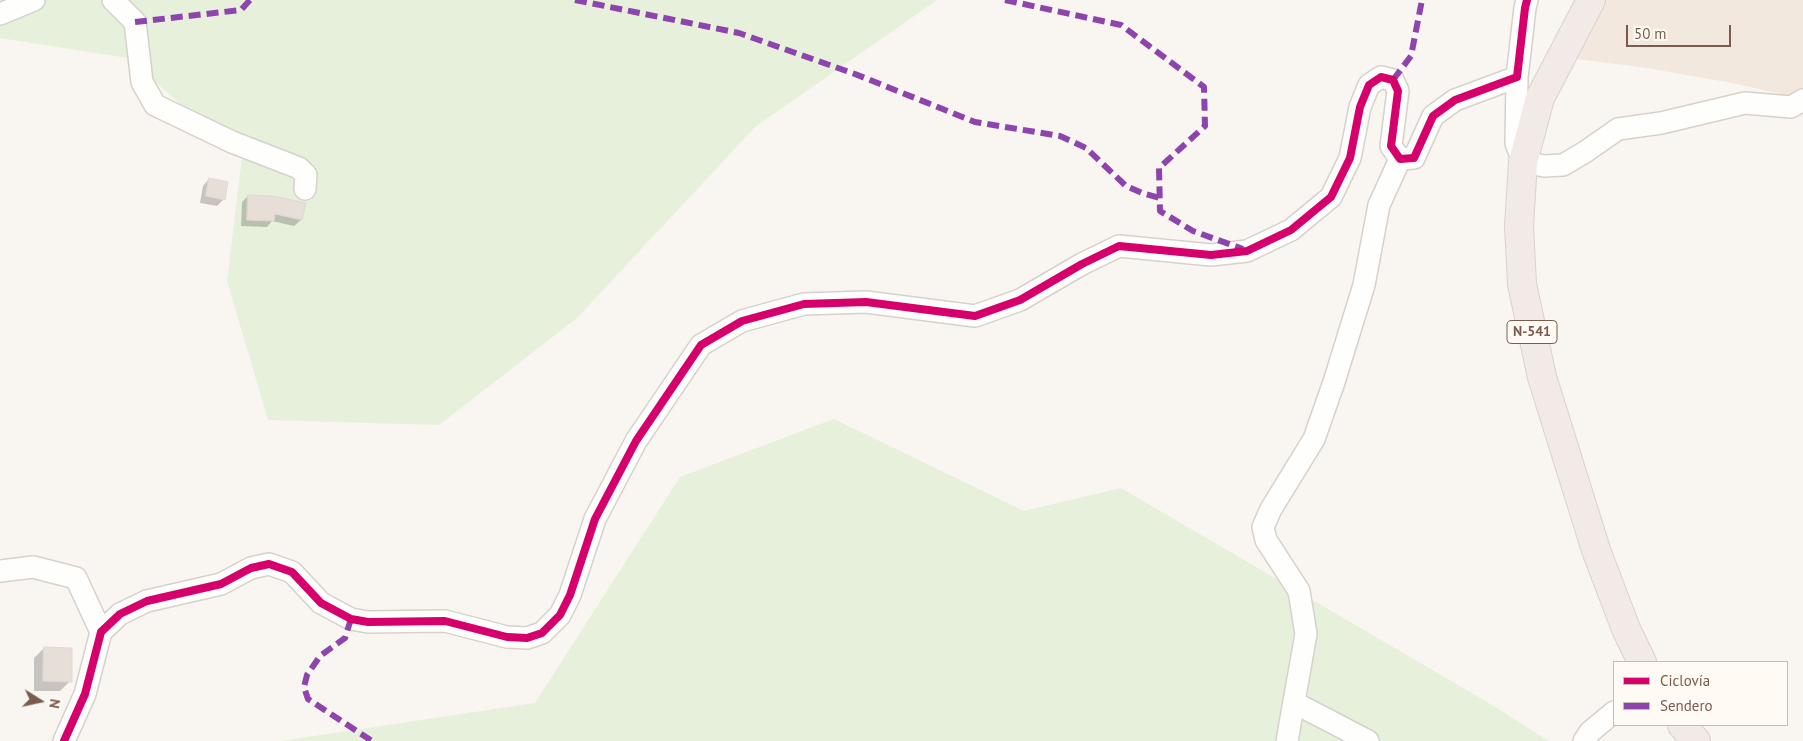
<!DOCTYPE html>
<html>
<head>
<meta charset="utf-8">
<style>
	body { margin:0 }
	#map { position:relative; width:1803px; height:741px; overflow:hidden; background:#f9f5f0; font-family:"PT Sans",sans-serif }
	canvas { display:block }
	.legend { position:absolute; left:1613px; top:661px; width:175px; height:65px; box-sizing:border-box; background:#fffaf3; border:1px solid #cabbb1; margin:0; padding:6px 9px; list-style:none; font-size:15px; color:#7a5c4d }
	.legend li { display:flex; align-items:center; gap:10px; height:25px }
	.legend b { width:25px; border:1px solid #cabbb1 }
	.north { position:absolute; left:15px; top:676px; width:50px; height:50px; -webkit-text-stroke:4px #fffaf3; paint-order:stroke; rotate:100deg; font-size:14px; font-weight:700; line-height:20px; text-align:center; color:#7a5c4d }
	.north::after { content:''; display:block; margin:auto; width:18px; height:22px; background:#7a5c4d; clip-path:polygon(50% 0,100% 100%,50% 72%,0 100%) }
	.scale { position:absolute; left:1626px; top:25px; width:105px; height:22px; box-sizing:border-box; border:2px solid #7a5c4d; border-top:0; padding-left:6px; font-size:15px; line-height:18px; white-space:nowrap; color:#7a5c4d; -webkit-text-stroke:4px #fffaf3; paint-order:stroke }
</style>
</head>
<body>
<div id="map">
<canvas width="1803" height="741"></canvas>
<ul class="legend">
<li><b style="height:6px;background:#d6006c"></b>Ciclovía</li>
<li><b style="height:6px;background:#8e44ad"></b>Sendero</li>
</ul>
<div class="north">N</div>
<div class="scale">50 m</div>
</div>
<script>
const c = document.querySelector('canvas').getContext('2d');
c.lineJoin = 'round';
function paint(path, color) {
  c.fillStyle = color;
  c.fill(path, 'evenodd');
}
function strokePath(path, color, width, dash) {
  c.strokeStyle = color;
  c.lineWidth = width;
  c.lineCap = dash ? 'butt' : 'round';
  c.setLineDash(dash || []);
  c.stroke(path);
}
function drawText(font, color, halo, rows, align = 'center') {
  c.font = font + ' "PT Sans",sans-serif';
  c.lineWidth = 5;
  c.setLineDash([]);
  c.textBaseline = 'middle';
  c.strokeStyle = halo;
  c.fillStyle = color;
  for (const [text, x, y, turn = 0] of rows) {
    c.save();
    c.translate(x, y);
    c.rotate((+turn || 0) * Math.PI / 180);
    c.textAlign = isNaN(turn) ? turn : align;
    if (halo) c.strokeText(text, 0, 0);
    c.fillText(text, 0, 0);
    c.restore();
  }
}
const residential = new Path2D(`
	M1598 0H1803V94L1797 98 1738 84 1647 68 1561 57Z`);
const green = new Path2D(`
	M0 0H937L755 127 577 318 439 425 268 420 227 281 242 158 128 58 0 38Z
	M834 419 1024 511 1121 488 1487 702 1549 741H281L535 703 680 477Z`);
const shadow = new Path2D(`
	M209 179 224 199 217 206 200 203 203 186Z
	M248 196 301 220 294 226 272 221 267 227 241 226 242 202Z
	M44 648 70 681 60 691H34V658Z`);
const building = new Path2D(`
	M209 178 228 182 225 200 206 196Z
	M248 195 273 196 306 203 302 220 275 214 274 221 247 220Z
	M44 647 72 648V682L43 681Z`);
const minor = new Path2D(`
	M113 0 135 22 142 82 155 105 232 142 299 168 306 175 305 189
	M0 14 34 0
	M1517 77 1516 143 1523 162 1544 166 1563 165 1585 152 1618 129 1661 123 1745 103 1791 107 1803 100
	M0 571 33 567 76 578 101 632
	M1295 703 1368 741
	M64 741 85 694 101 632 120 614 147 601 221 584 251 568 269 564 292 572 321 603 351 619 368 622 445 621 507 637 527 638 542 633 560 615 570 595 595 519 636 441 701 345 742 321 804 304 866 302 975 316 1020 300 1082 264 1119 246 1211 255 1247 251 1291 230 1331 197 1350 158 1360 107 1369 85 1381 77 1393 80 1398 91 1391 146 1400 159 1414 158 1433 116 1455 100 1517 77 1525 8 1527 0
	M1287 741 1306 634 1299 591 1266 540 1263 527 1271 509 1314 439 1334 382 1364 285 1379 205 1400 159
	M1584 741 1590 732 1614 712`);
const highway = new Path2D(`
	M1591 0 1540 98 1523 162 1519 226 1522 284 1542 377 1596 550 1626 629 1642 662
	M1682 725 1696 741`);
const quiet = new Path2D(`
	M575 0 739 33 855 74 975 122 1060 136 1086 148 1126 186 1142 193 1160 198
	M1005 0 1121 25 1204 87 1205 126 1159 168 1160 211 1193 231 1243 249
	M135 22 241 10 250 0
	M1393 80 1411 56 1422 0
	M351 619 345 638 320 656 307 675 304 687 308 699 372 741`);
const cycleway = new Path2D(`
	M64 741 85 694 101 632 120 614 147 601 221 584 251 568 269 564 292 572 321 603 351 619 368 622 445 621 507 637 527 638 542 633 560 615 570 595 595 519 636 441 701 345 742 321 804 304 866 302 975 316 1020 300 1082 264 1119 246 1211 255 1247 251 1291 230 1331 197 1350 158 1360 107 1369 85 1381 77 1393 80 1398 91 1391 146 1400 159 1414 158 1433 116 1455 100 1517 77 1525 8 1527 0`);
const shields = [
	[1532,332,50]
];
const shieldNames = [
	["N-541",1532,332]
];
paint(residential, '#f2e8de');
paint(green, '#e7f0db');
paint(shadow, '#0003');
paint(building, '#e6ded7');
strokePath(building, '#e2d8d2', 1);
strokePath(minor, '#d7d1cb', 24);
strokePath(highway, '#dad1cc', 30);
strokePath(minor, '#fefefd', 21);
strokePath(highway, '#f2eae7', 28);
strokePath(quiet, '#8e44ad', 6, [12, 6]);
strokePath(cycleway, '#d6006c', 8);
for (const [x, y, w] of shields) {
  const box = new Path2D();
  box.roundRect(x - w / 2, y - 11.5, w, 23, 4);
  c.fillStyle = '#fffaf3';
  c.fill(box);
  strokePath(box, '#7a5c4d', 1);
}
drawText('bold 14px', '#7a5c4d', null, shieldNames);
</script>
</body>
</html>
